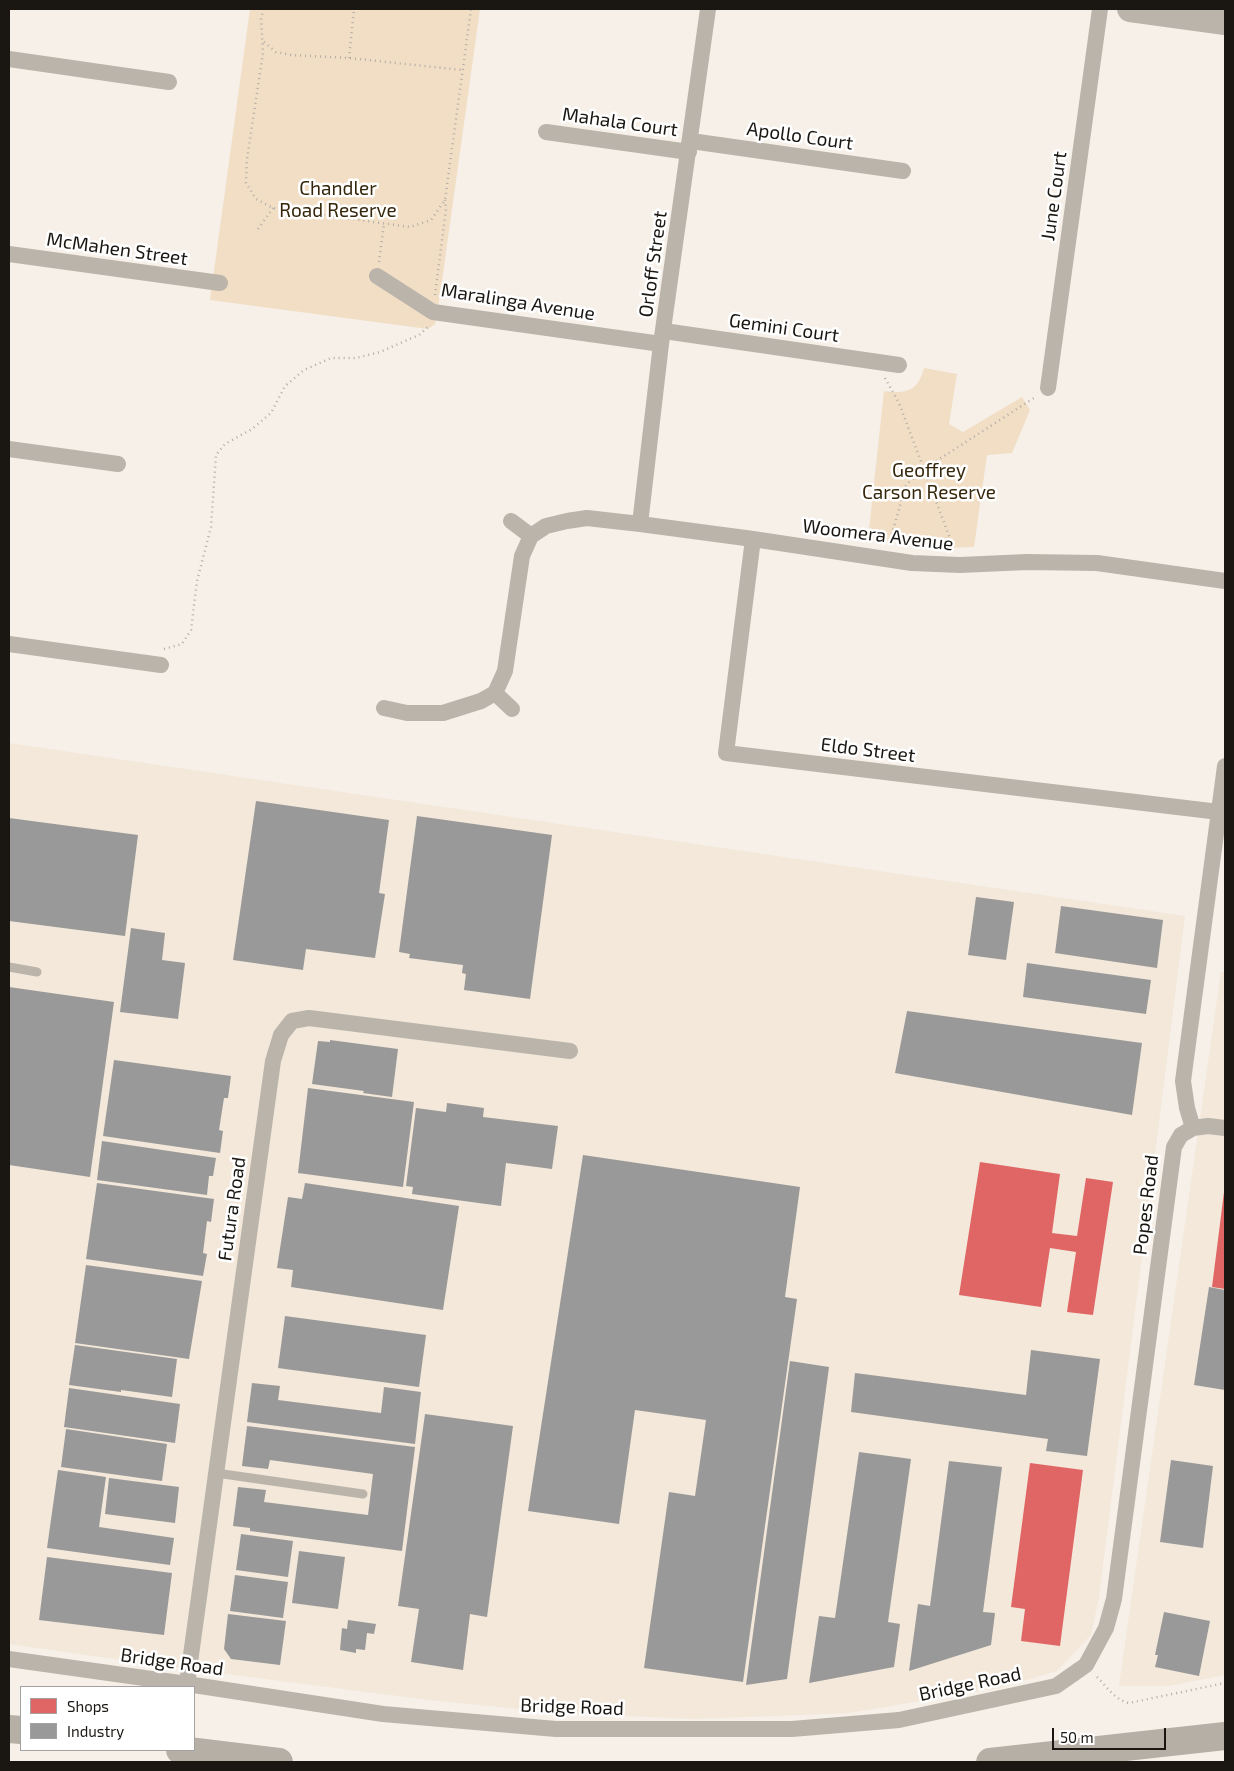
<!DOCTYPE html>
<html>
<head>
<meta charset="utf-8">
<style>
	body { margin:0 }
	#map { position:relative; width:1234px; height:1771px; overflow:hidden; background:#f6f0e9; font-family:"Exo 2",sans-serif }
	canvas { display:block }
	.frame { position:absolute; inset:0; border:10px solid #1a1611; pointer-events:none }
	.legend { position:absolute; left:20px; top:1686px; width:175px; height:65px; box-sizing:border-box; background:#fff; border:1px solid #a3a2a0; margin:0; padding:6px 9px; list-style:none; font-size:15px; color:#1a1611 }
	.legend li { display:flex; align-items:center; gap:10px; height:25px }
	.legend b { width:25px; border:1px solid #a3a2a0 }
	.scale { position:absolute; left:1052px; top:1728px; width:114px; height:22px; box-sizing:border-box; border:2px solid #1a1611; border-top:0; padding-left:6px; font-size:15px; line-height:18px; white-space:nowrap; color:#1a1611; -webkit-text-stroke:4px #fff; paint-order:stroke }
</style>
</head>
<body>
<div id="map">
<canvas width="1234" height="1771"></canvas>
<div class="frame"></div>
<ul class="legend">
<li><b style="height:14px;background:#e06666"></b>Shops</li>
<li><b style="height:14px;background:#999"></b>Industry</li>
</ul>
<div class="scale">50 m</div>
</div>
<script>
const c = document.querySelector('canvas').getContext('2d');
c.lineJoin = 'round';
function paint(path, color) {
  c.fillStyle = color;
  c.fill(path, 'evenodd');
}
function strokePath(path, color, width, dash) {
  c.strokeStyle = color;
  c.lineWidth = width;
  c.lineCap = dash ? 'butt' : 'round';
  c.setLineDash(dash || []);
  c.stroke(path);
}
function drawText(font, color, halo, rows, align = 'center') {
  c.font = font + ' "Exo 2",sans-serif';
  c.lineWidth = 5;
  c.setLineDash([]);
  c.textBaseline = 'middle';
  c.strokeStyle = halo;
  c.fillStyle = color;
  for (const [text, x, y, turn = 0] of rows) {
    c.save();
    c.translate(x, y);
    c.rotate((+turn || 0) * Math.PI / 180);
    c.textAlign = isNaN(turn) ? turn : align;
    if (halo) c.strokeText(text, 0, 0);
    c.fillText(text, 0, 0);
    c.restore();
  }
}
const built = new Path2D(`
	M9 743 1185 916 1099 1597 1091 1635 1057 1671 998 1688 849 1713 694 1719 561 1713 429 1700 164 1666 9 1644Z
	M1221 972H1225V1675L1168 1686H1119Z`);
const green = new Path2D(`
	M250 9H480L440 295 435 324 428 329 210 300Z
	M924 368 957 374 949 424 963 432 1022 397 1030 410 1012 453 987 455 974 547 939 548 868 539 884 391C907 394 918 391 924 368Z`);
const shops = new Path2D(`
	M980 1162 1060 1174 1052 1233 1077 1236 1086 1178 1113 1182 1093 1315 1067 1312 1076 1252 1050 1248 1041 1307 959 1295Z
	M1224 1192 1225 1193V1289L1212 1287Z
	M1030 1463 1083 1470 1060 1646 1021 1641 1025 1609 1011 1607Z`);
const industry = new Path2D(`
	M256 801 389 820 379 893 385 894 375 958 306 949 303 970 233 960Z
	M417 816 552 835 530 999 464 990 466 974 462 973 463 965 409 958 410 954 399 952Z
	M9 818 138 835 125 936 9 921Z
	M976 897 1014 902 1006 960 968 955Z
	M1061 906 1163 920 1157 968 1055 953Z
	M131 928 165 933 162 960 185 963 178 1019 120 1012Z
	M1027 963 1151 980 1146 1014 1023 997Z
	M9 987 114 1002 90 1177 9 1165Z
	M907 1011 1142 1043 1132 1115 895 1073Z
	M330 1040 398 1049 392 1097 363 1093 364 1091 312 1084 318 1041 330 1042Z
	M114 1060 231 1076 228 1098H224L219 1130 223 1131 220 1153 103 1136Z
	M308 1088 414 1102 403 1187 298 1173Z
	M447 1103 484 1108 483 1117 558 1126 552 1169 506 1163 501 1206 412 1194 413 1187 406 1186 416 1108 446 1112Z
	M102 1141 216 1158 213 1176H209L207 1195 97 1180Z
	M583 1155 800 1187 785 1297 797 1299 743 1682 644 1668 669 1492 695 1496 706 1420 635 1410 619 1524 528 1511Z
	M97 1183 214 1199 211 1222 207 1221 203 1253 207 1254 203 1276 86 1259Z
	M305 1183 459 1206 443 1310 291 1287 293 1270 277 1268 288 1197 302 1199Z
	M86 1265 202 1281 189 1359 75 1343Z
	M1209 1287 1225 1290V1390L1194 1385Z
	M285 1316 426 1335 419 1387 278 1368Z
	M75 1345 177 1359 172 1397 121 1390V1392L69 1385Z
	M1031 1350 1100 1359 1087 1456 1046 1451 1048 1439 851 1412 855 1373 1026 1395Z
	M790 1361 829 1367 787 1679 746 1685Z
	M252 1383 280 1386 278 1400 381 1413 384 1387 421 1392 415 1444 247 1422Z
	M69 1388 180 1404 175 1443 64 1427Z
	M425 1414 513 1426 487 1617 470 1614 463 1670 411 1662 419 1609 398 1606Z
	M247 1426 415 1447 402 1551 250 1531V1528L233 1526 238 1487 266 1490 264 1502 368 1515 373 1474 270 1460 268 1469 242 1466Z
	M66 1429 167 1444 162 1481 61 1467Z
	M859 1452 911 1459 888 1622 900 1624 894 1667 809 1683 819 1616 835 1618Z
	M1171 1460 1213 1466 1203 1548 1160 1542Z
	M949 1461 1002 1467 983 1612 995 1613 991 1645 909 1671 918 1604 930 1606Z
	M58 1470 106 1477 99 1527 174 1538 170 1565 47 1548Z
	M109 1478 179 1487 175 1523 105 1514Z
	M241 1534 293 1541 288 1577 236 1570Z
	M299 1551 345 1557 338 1609 292 1603Z
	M47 1557 172 1573 164 1635 39 1620Z
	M235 1575 288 1582 283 1618 230 1611Z
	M1164 1612 1210 1621 1199 1676 1155 1667 1158 1655H1155Z
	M228 1614 286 1621 280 1665 231 1659 224 1649Z
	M348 1620 376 1624 374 1634 367 1633 365 1650 356 1649V1653L340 1650 342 1628 347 1629Z`);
const path = new Path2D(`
	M264 9 261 18 263 53 247 159 246 183 256 199 273 208 410 227 431 220 445 200 471 9
	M264 42 276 52 291 55 349 58 462 70
	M349 58 354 9
	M258 229 273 208
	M379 262 384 224
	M435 295 446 209 445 200
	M885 378 899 403 954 549
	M889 544 906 485 924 469 1037 396
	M164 649 182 644 191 630 197 581 211 527 216 455 225 444 252 429 271 413 285 386 304 370 331 358H356L380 352 419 335 428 327
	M1097 1677C1107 1687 1115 1700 1129 1703L1225 1683`);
const lane = new Path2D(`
	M9 967 37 972
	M216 1473 363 1494`);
const street = new Path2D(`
	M9 59 169 82
	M546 132 689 152
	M691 141 903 171
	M9 254 220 283
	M377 276 433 312 661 344
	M664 331 899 365
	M1048 388 1100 9
	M9 449 118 464
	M511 521 531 536
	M640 524 661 344 708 9
	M753 539 726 753 1219 812
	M9 644 161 665
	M495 693 512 709
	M384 708 407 713H443L481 701 495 693 505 671 522 556 531 536 546 526 567 521 587 518 640 524 753 539 912 563 960 565 1027 562 1097 563 1225 581
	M1193 1128 1208 1126 1225 1128
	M9 1659 187 1684 383 1714 556 1729H792L899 1720 1056 1686 1086 1665 1106 1628 1114 1599 1174 1147 1181 1135 1193 1128 1187 1108 1183 1081 1225 766
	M187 1684 273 1061 281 1035 292 1021 309 1018 570 1051`);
const primary = new Path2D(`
	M1130 9 1225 22`);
const highway = new Path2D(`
	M9 1729 21 1730
	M180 1750 279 1762
	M990 1762 1225 1736`);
const streetNames = [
	["Mahala Court",620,122,8],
	["Apollo Court",800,136,8],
	["June Court",1054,196,-82],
	["McMahen Street",117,249,8],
	["Orloff Street",653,264,-82],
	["Maralinga Avenue",518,302,9],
	["Gemini Court",784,328,8],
	["Woomera Avenue",878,535,7],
	["Eldo Street",868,750,7],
	["Popes Road",1146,1205,-83],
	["Futura Road",232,1209,-82],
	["Bridge Road",172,1662,8],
	["Bridge Road",970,1684,-12],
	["Bridge Road",572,1707,2]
];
const parkNames = [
	["Chandler",338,189],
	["Road Reserve",338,211],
	["Geoffrey",929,471],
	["Carson Reserve",929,493]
];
paint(built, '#f3e8d9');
paint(green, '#f1dec5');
paint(shops, '#e06666');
paint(industry, '#999');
strokePath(path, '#b2ada7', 2.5, [1, 4]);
strokePath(lane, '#bab4ab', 9);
strokePath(street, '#bab4ab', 16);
strokePath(primary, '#bbb4ab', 26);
strokePath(highway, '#b6afa6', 28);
drawText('19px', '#1a1611', '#fff', streetNames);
drawText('19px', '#36260b', '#fff', parkNames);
</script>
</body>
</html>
